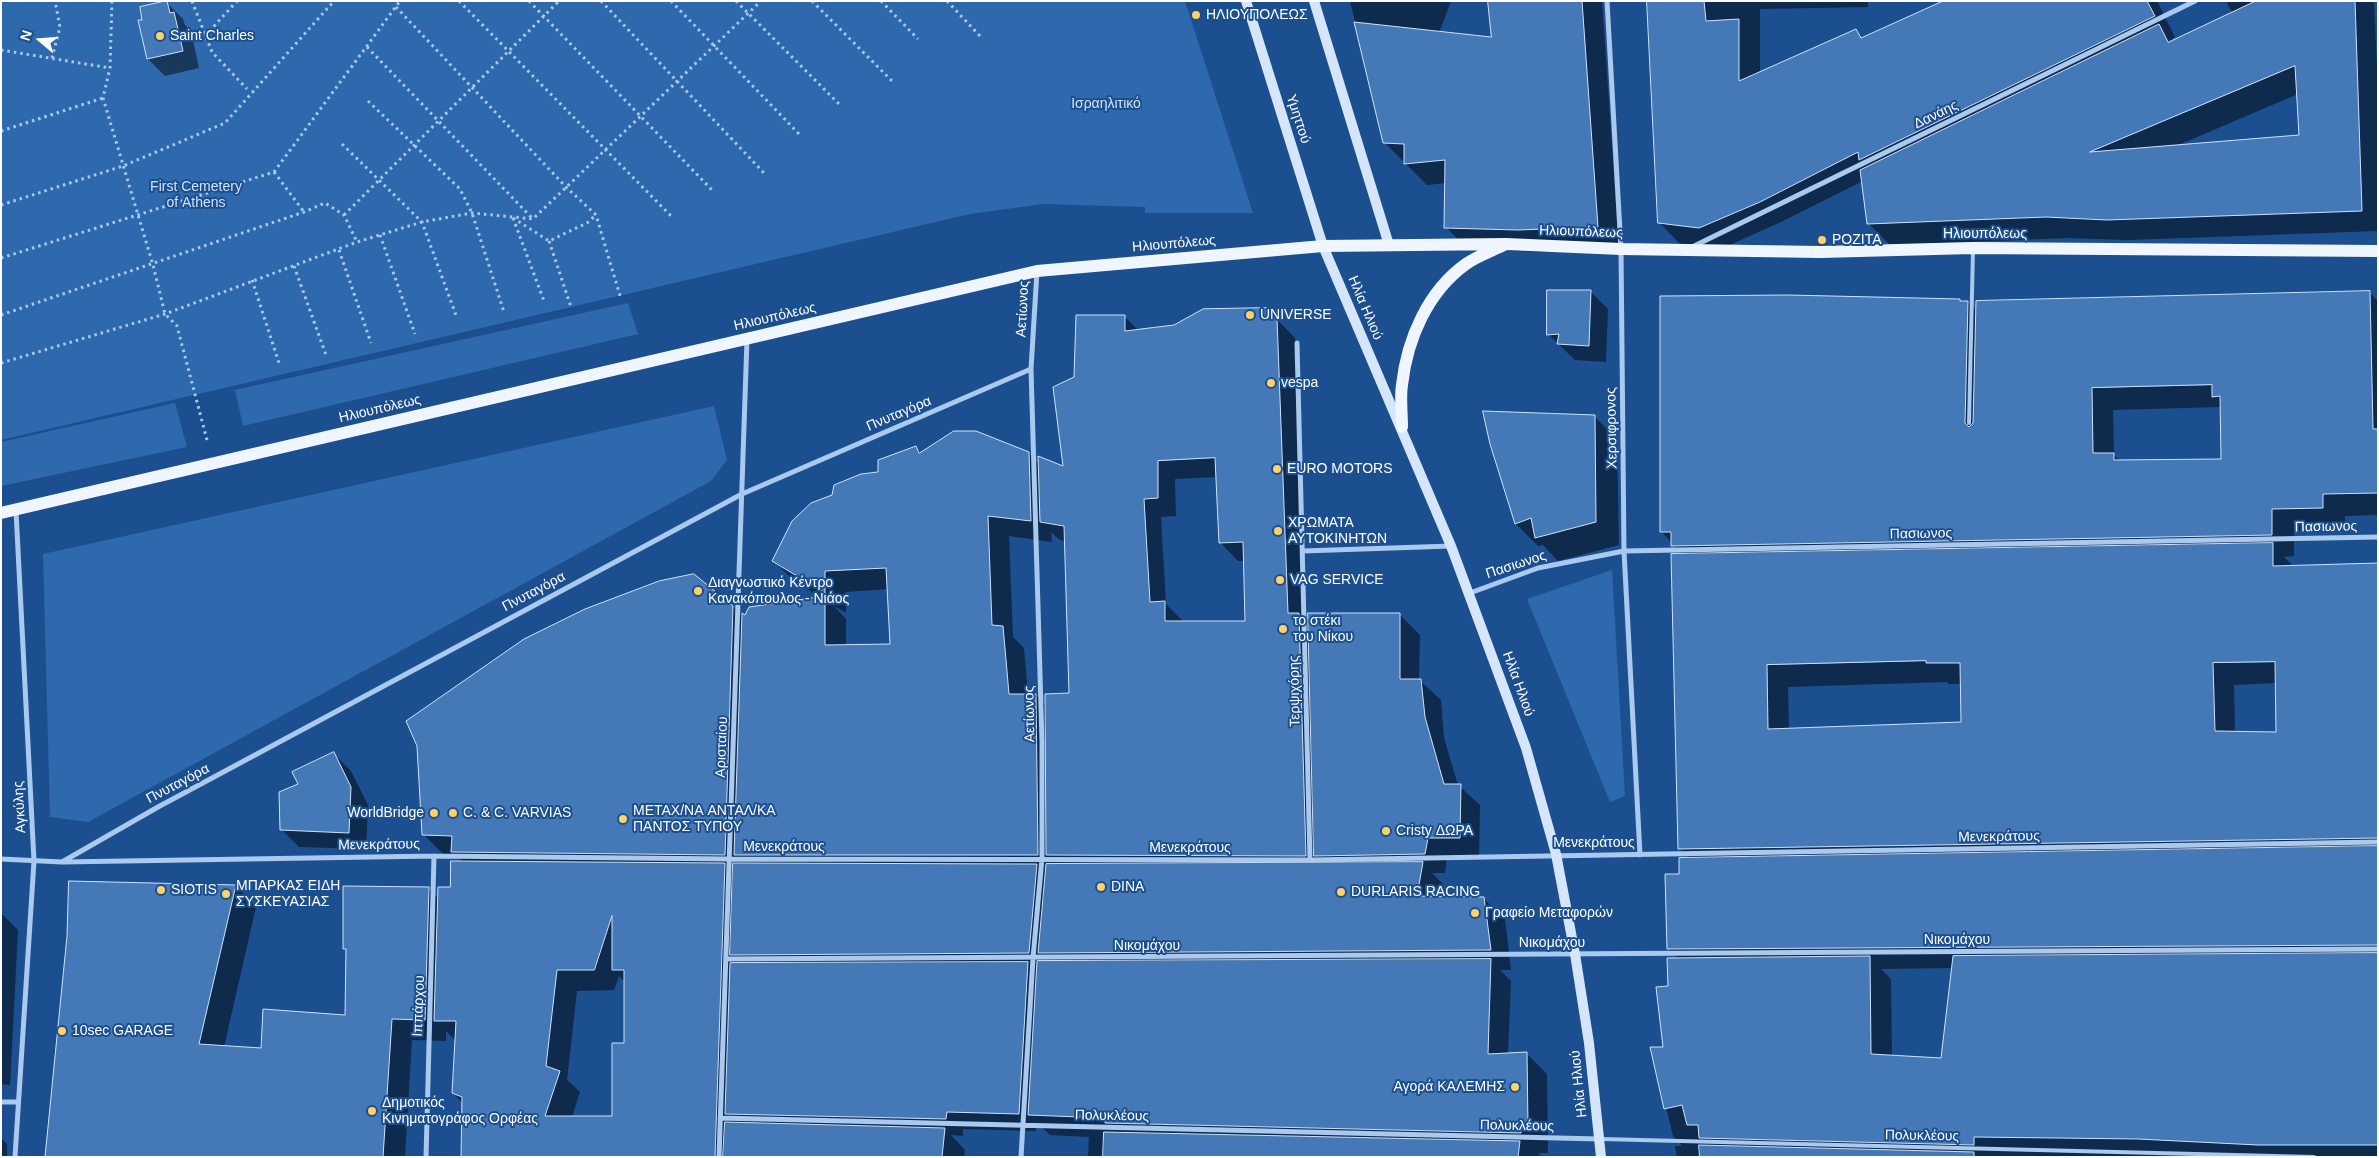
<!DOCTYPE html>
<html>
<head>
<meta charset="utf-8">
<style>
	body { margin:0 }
	#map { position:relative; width:2379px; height:1158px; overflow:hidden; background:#1b4f8f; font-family:Arial,sans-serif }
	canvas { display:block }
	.frame { position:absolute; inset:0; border:2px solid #fff; pointer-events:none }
	.north { position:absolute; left:15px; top:15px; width:50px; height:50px; -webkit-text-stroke:4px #1b4f8f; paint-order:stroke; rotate:288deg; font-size:14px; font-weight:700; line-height:20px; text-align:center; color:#fff }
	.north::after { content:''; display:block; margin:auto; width:18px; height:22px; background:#fff; clip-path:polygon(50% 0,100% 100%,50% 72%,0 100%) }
</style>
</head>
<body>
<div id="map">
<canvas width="2379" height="1158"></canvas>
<div class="frame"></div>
<div class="north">N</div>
</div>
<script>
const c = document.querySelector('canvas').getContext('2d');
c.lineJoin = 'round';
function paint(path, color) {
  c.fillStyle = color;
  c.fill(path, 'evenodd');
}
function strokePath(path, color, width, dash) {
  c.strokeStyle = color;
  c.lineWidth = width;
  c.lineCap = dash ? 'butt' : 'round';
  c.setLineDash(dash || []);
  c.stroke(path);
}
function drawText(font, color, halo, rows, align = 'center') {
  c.font = font + ' Arial,sans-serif';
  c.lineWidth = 4;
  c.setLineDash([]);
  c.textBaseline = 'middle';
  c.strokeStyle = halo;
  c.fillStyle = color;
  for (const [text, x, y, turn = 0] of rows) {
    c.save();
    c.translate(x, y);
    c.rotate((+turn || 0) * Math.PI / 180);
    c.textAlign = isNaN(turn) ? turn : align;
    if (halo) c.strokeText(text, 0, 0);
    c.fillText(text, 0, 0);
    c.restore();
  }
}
const green = new Path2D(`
	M1 1H1185L1253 213H1145V207L1043 204 970 214 1 440Z
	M628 303 638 334 243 426 235 390Z
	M175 403 187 447 1 486V442Z
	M714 406 727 460 711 481 88 822 50 817 43 554Z
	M1612 570 1625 796 1610 802 1527 599Z`);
const shadow = new Path2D(`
	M1350 1H1451L1439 33 1492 39 1489 1H1602L1619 248 1540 252 1467 249 1446 227V183L1427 185 1384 142Z
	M1649 1H1868V7L1760 9V73L1855 42 1952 1H2157L2175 37 2172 39 2174 41 2233 14 2226 1H2374L2378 91V231L2128 240 2068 238 1890 245 1868 223 1863 181 1781 222 1721 249 1680 244 1659 222ZM2298 94 2300 136 2176 146Z
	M166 2 183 19 185 25 191 31 199 68 165 76 148 59 144 21Z
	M1591 292 1608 309 1606 362 1575 360 1548 334Z
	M2370 293 2378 301V515L2345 516V529L2294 531V556L2284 557 2294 567 2378 565V1157H1677L1675 1146H1682L1673 1136 1652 1048H1664L1678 959 1668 948 1680 875 1690 859 1680 849 1683 556 1662 532 1960 300 1968 302 1977 311ZM2221 407 2222 460 2120 461 2114 455 2113 410ZM1947 682 1949 684H1962V724L1789 729 1788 687ZM2277 683 2278 733 2235 732 2234 685ZM1953 968 1942 1059 1892 1057 1891 979 1881 969Z
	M1267 309 1295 338 1306 621 1310 625 1400 615 1420 635 1419 680 1441 700 1444 738 1458 785 1480 805 1479 858 1447 857 1445 873H1432L1443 884 1441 897 1484 899 1505 919 1511 970H1500L1511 981 1508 1054 1526 1053 1547 1074 1548 1153H1538L1542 1157H1088L1089 1137 1050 1135 1036 1122V1131L963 1129V1136L951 1135 965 1150 964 1157H463V1103L453 1093 456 1041 446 1031V1041L412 1040 405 1157H46L68 936 70 883 236 886 256 907 224 1047 262 1049 346 1016 348 952 344 948 428 888 438 898 452 889 463 862 456 855 443 854 423 834 733 607 743 617 822 598 795 582 774 561 833 496 879 473 916 448 921 453H1028L1039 464 1065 468 1075 378 1125 317 1139 331ZM1217 477 1220 542 1238 561H1244L1246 622 1183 621 1166 604 1161 517 1176 516 1175 479ZM1051 532 1060 540 1066 541 1070 695 1046 706 1036 695H1028L1024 648 1013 637 1009 536 1052 542ZM889 589 891 645 846 646V619L834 606 846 613V592ZM619 976 625 982V1044L614 1117H572L580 1092 567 1080 577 991 614 990Z
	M1594 416 1617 439 1619 545 1558 561 1543 545 1538 546 1516 524Z
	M334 754 351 771 368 805 366 849 299 847 282 830 300 784Z
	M1 913 18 930 10 1085 1 1084Z
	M1 1138 7 1144V1157H1Z`);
const building = new Path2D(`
	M167 1 170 13 174 12 183 51 147 59 138 20H142L140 7Z
	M1488 1H1582L1598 227 1518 230 1444 228 1445 160 1404 164V144L1383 143 1354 22 1491 37Z
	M1647 1H1704L1706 21 1739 19V81L1856 29 1861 38 1943 1H2147L2155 16 1859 160 1858 152 1760 202 1699 228 1658 223Z
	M2256 1H2355L2362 211 2107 220 2046 217 1867 224 1860 170 2159 24 2168 42ZM2295 66 2299 135 2090 152Z
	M1547 290H1591L1589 346 1557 344 1559 334 1547 335Z
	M2370 291 2373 429H2378V493L2323 494V508L2272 509V535L1671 546V532H1660V296L1788 295 1960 299V301H1968L1965 423 1969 427 1973 423 1976 301ZM2212 385V397L2220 396 2221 459 2114 460V453H2093L2092 388Z
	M1268 308 1269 317 1277 318 1288 613H1299L1306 856 1046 855 1045 694 1069 693 1064 526 1040 522 1038 456 1063 466 1053 387 1074 377 1076 315H1125V331L1174 325 1203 309ZM1215 458 1219 543 1243 542 1245 621H1165V601L1150 602 1144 499 1158 498V461Z
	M1483 411 1595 415 1596 522 1535 538 1531 518 1515 524 1490 444Z
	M954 431H976L1029 452 1031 521 988 516 992 625 1003 626 1009 694H1036L1038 855H734L742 613 745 615 749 607 825 596V645L890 644 886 568 825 571V593L772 561 792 521 811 503 832 495 834 485 861 474 878 472V460L916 446 919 453Z
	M2273 543V566L2378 563V838L1678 849 1671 554ZM1926 661V663H1960L1961 722 1768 729 1767 665ZM2275 662 2276 732 2215 731 2213 663Z
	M694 574 733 606 725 855 451 852 452 836 422 835 417 746 406 721 524 639 585 609 659 581Z
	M1308 613H1400V679H1421L1425 717 1444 784H1461L1460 838H1428L1425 854 1314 856Z
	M334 752 351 787 349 833 280 830 279 792 298 784 292 772Z
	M2378 846V945L1667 949 1665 874H1679V858Z
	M451 861 725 863 715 1157H461L462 1097 452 1093 456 1021H434L438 887H450ZM612 916V970H624V1043H612V1116H545L560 1071 546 1066 557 970H594Z
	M1423 862 1417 896 1484 897 1491 950 1038 953 1046 864Z
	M733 863 1037 864 1029 953 730 955Z
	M69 881 236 885 199 1044 261 1048 263 1009 345 1015 346 949H343V886L429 887 425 1020 392 1019 383 1157H45L67 936Z
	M2378 953V1145H2258L2138 1139 1974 1137V1145L1699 1138 1698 1125H1687L1682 1105 1664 1109 1650 1047H1663L1656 987 1668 986 1667 958 1870 956 1871 1054 1941 1058 1953 956Z
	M1491 959 1488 1054 1527 1052 1528 1127 1521 1128V1133L1105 1123V1118L1028 1115 1037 961Z
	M1028 962 1019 1114 947 1112 946 1119 725 1114 730 963Z
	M725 1122 945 1128 942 1157H723Z
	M1104 1132 1520 1141 1518 1157H1103Z
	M1699 1145 1974 1152V1157H1700Z`);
const path = new Path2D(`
	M112 1 110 68 103 98 153 265 165 314 177 326 207 440
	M192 1 212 52 247 89
	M459 1 671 216
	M529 1 712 190
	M601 1 764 173
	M671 1 799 134
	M736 1 840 105
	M812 1 893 82
	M881 1 918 39
	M947 1 980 36
	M396 7 566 187 596 215 621 299
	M205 36 237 1
	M367 47 532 218
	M1 50 110 68
	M52 58 60 27 55 1
	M368 101 460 189 472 213 504 312
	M1 131 103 98
	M342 144 422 222 457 318
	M274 172 304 212
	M1 205 123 166 225 123 334 1
	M344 215 559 1
	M513 218 549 241 587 223 596 215
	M513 218 544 301
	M380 235 415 334
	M549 241 571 307
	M339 250 371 343
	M1 258 274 172 400 1
	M294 266 326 355
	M252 280 280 366
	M1 315 304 212 325 203 344 215 357 242
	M1 363 165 314 357 242 422 222 472 213 533 219 761 1`);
const lane = new Path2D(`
	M1969 423 1973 250
	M1601 1139 2314 1157`);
const street = new Path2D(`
	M1607 1 1621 249 1624 551 1640 855
	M1692 247 2195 1
	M1297 343 1310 860
	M1303 551 1451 546
	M1470 593 1538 568 1624 551 2378 537
	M1 859 62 862 434 856 730 859 1310 860 2378 842
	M62 862 158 807 742 494 1031 369
	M726 959 2378 949
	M1 1102H18
	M720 1118 1599 1139
	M15 1157 34 861 16 511
	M426 1157 434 856
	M719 1157 747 339
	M1021 1157 1033 958 1042 858V742L1031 369 1037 271`);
const secondary = new Path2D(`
	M1246 1 1323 246 1451 546 1526 748 1556 854 1575 954 1589 1043 1601 1157
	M1314 1 1389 245`);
const primary = new Path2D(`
	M1402 427C1402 413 1400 398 1402 385 1407 339 1428 291 1466 264 1477 256 1492 251 1504 245
	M1 513 1037 271 1323 246 1506 244 1621 249 1821 252 1973 248 2378 251`);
const markers = [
	[1196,15,5,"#ffd166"],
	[160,36,5,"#ffd166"],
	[1822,240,5,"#ffd166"],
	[1250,315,5,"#ffd166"],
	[1271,383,5,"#ffd166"],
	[1277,469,5,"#ffd166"],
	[1278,531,5,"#ffd166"],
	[1280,580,5,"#ffd166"],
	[698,591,5,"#ffd166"],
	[1283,629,5,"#ffd166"],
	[434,813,5,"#ffd166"],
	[453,813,5,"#ffd166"],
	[623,819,5,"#ffd166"],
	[1386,831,5,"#ffd166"],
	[1101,887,5,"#ffd166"],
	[161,890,5,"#ffd166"],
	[1341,892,5,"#ffd166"],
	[226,894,5,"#ffd166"],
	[1475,913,5,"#ffd166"],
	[62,1031,5,"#ffd166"],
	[1515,1087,5,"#ffd166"],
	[372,1111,5,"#ffd166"]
];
const poiNames = [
	["ΗΛΙΟΥΠΟΛΕΩΣ",1206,15],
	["Saint Charles",170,36],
	["ΡΟΖΙΤΑ",1832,240],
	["UNIVERSE",1260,315],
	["vespa",1281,383],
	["EURO MOTORS",1287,469],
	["ΧΡΩΜΑΤΑ",1288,523],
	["ΑΥΤΟΚΙΝΗΤΩΝ",1288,539],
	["VAG SERVICE",1290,580],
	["Διαγνωστικό Κέντρο",708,583],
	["Κανακόπουλος - Νιάος",708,599],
	["το στέκι",1293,621],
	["του Νίκου",1293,637],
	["ΜΕΤΑΧ/ΝΑ ΑΝΤΑΛ/ΚΑ",633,811],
	["ΠΑΝΤΟΣ ΤΥΠΟΥ",633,827],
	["WorldBridge",424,813,"right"],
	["C. & C. VARVIAS",463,813],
	["Cristy ΔΩΡΑ",1396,831],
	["ΜΠΑΡΚΑΣ ΕΙΔΗ",236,886],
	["ΣΥΣΚΕΥΑΣΙΑΣ",236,902],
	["DINA",1111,887],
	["SIOTIS",171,890],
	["DURLARIS RACING",1351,892],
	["Γραφείο Μεταφορών",1485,913],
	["10sec GARAGE",72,1031],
	["Αγορά ΚΑΛΕΜΗΣ",1505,1087,"right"],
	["Δημοτικός",382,1103],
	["Κινηματογράφος Ορφέας",382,1119]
];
const parkNames = [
	["Ισραηλιτικό",1106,104],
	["First Cemetery",196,187],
	["of Athens",196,203]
];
const streetNames = [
	["Δανάης",1936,115,-26],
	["Υμηττού",1298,119,72],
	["Ηλιουπόλεως",1581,232,2],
	["Ηλιουπόλεως",1985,234],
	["Ηλιουπόλεως",1174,244,-5],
	["Ηλία Ηλιού",1365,308,67],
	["Αετίωνος",1023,309,-87],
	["Ηλιουπόλεως",775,317,-13],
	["Ηλιουπόλεως",380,409,-13],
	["Πνυταγόρα",899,414,-23],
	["Χερσιφρονος",1612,428,-91],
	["Πασιωνος",2326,527,-1],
	["Πασιωνος",1921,534,-1],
	["Πασιωνος",1516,565,-18],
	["Πνυταγόρα",534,592,-28],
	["Ηλία Ηλιού",1518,684,70],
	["Τερψιχόρης",1295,691,-91],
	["Αετίωνος",1030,714,-91],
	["Αρισταίου",722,747,-88],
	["Πνυταγόρα",178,784,-28],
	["Αγκύλης",20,807,-93],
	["Μενεκράτους",1999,837,-1],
	["Μενεκράτους",1594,843],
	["Μενεκράτους",379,845,-1],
	["Μενεκράτους",784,847],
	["Μενεκράτους",1190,848],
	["Νικομάχου",1957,940],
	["Νικομάχου",1552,943],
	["Νικομάχου",1147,946],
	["Ιππάρχου",419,1006,-88],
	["Ηλία Ηλιού",1579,1084,-96],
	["Πολυκλέους",1112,1116,1],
	["Πολυκλέους",1517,1126,1],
	["Πολυκλέους",1922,1136,1]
];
paint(green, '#2e69ad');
paint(shadow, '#0007');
paint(building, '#4478b7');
strokePath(building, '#cfe3fa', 1);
strokePath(path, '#a9c9ee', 3, [2.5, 4]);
strokePath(lane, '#a9c9ee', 4);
strokePath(street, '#a9c9ee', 5);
strokePath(secondary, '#d6e6fa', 10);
strokePath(primary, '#f0f6ff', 12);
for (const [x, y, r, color] of markers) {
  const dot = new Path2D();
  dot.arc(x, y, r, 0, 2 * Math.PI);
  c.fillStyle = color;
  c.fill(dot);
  strokePath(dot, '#1b4f8f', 2);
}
drawText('14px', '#fff', '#1b4f8f', poiNames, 'left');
drawText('14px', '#cfe3fa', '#1b4f8f', parkNames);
drawText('14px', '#fff', '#1b4f8f', streetNames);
</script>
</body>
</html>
